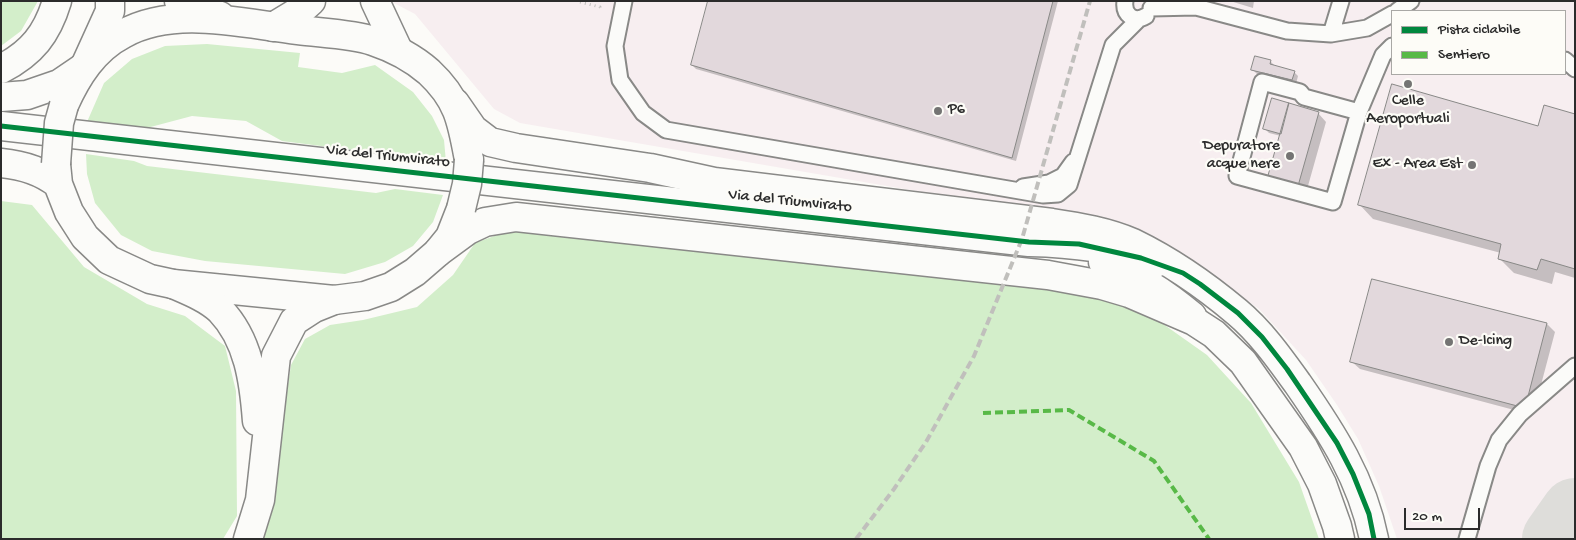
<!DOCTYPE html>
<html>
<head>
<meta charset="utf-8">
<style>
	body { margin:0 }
	#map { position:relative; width:1576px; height:540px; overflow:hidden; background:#fcfbf8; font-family:"Gochi Hand",sans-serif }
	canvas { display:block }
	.frame { position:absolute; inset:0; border:2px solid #2b2b2b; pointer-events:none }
	.legend { position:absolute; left:1391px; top:10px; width:175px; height:65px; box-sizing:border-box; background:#fdfcf7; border:1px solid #a9a8a5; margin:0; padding:6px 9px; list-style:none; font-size:15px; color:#2b2b2b }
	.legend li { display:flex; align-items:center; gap:10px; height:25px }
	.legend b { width:25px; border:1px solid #a9a8a5 }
	.scale { position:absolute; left:1404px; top:508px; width:76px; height:22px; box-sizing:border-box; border:2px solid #2b2b2b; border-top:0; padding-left:6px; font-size:15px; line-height:18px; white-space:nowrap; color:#2b2b2b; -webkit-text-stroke:4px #fdfcf7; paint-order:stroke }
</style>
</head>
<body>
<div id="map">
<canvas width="1576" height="540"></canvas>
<div class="frame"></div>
<ul class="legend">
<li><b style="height:6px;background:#00873e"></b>Pista ciclabile</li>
<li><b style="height:6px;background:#58b947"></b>Sentiero</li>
</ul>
<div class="scale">20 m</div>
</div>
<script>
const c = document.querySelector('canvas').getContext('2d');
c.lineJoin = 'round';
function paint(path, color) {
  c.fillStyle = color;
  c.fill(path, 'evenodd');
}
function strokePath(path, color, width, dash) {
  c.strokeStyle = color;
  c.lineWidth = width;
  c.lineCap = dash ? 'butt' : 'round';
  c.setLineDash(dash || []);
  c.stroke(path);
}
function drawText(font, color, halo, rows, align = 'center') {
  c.font = font + ' "Gochi Hand",sans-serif';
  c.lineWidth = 4.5;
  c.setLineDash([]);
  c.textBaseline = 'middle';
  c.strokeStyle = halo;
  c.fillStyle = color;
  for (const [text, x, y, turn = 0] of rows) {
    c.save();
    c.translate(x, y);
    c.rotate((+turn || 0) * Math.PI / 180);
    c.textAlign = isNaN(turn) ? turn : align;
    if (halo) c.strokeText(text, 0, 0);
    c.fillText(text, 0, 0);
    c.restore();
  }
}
const built = new Path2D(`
	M390 1H1575V539H1397L1379 486 1358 439 1337 405 1306 360 1259 309 1175 249 1079 219 520 123 494 109 415 14ZM1392 11H1565V74H1392Z`);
const green = new Path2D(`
	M1 1H38L21 31 1 46Z
	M207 44 300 53 298 67 342 73 375 65 413 92 432 116 444 140 446 162 282 141 246 121 192 116 143 129 87 122 104 83 132 59 165 46Z
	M86 154 134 161 147 166 376 193 395 189 443 195 433 222 413 246 385 262 345 274 205 261 152 251 121 235 95 203 87 174Z
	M1 201 32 205 84 267 147 304 185 316 225 346 236 391 237 516 223 539H1Z
	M522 226 1080 292 1149 314 1207 355 1251 403 1299 482 1319 539H262L273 509 283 418 291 365 305 339 330 325 363 320 417 307 453 275 475 243Z`);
const shadow = new Path2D(`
	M709 1H1058L1016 161 696 69 692 65Z
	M1230 1H1254L1253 8Z
	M1270 61 1274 65V67L1294 72 1298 76 1296 84 1257 74 1253 70Z
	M1318 113 1326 122 1306 193 1277 185 1281 136 1269 133 1265 129Z
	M1575 116V278L1555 272 1552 284 1514 273 1500 259 1501 253 1373 219 1359 204 1539 127Z
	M1547 324 1555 332 1533 415 1360 369 1351 361Z`);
const taxiway = new Path2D(`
	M1556 539 1575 512`);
const building = new Path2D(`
	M708 1H1053L1012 158 691 65Z
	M1255 56 1271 60 1270 64 1295 71 1292 80 1251 70Z
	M1392 84 1538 126 1544 105 1575 114V269L1541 259 1537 270 1498 259 1501 244 1358 205Z
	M1272 98 1289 103 1281 134 1263 129Z
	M1289 103 1319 112 1298 186 1268 177Z
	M1372 279 1547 323 1525 408 1350 362Z`);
const path = new Path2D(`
	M580 2 600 7V10`);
const service = new Path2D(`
	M624 1 615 46 620 80 643 113 666 130 1043 195 1058 194 1069 185 1113 45 1139 19
	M1125 1C1123 15 1134 23 1146 16
	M1151 8 1196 7 1287 31 1331 34 1367 28 1392 14
	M1397 11 1411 1
	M1331 34 1341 1
	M1565 60 1575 69
	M1359 112 1304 97 1300 92 1262 82 1237 176 1333 202 1359 112 1383 55 1392 46
	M1023 187 1049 183 1063 176 1073 162
	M1467 539 1488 466 1499 440 1520 414 1575 366`);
const minor = new Path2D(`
	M179 1 220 16
	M375 1 398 50
	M273 27 301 10 311 1
	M85 66 110 11V1
	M1 126 1029 242C1075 243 1113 248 1156 263
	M1103 262C1137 275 1165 293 1192 316`);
const tertiary = new Path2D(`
	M455 103 473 129 490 142 516 148 650 168 714 182 1052 223C1079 227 1108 232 1133 243 1170 261 1206 286 1237 312 1261 332 1280 359 1298 384 1332 433 1362 479 1374 539
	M438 252 468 230 485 222 516 217 1048 275 1102 285 1129 293 1194 321 1214 334 1243 362 1303 447 1322 484 1337 526 1340 539`);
const secondary = new Path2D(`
	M1 97 27 95 59 84 84 67
	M64 105C77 76 94 49 123 34 175 5 243 24 298 30 321 33 353 34 373 41 394 48 413 58 429 72 459 100 462 122 469 160
	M1 163C22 165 42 171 58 184
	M56 164 58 184 69 212 85 237 109 260 150 279 173 284 334 300 365 296 391 287 415 272 437 253 450 237 461 209`);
const motorway = new Path2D(`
	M1 69C32 53 47 34 57 1
	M173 284C189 291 207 298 220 310 249 340 254 382 257 421
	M248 539 260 500 276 356 294 321 314 308 334 300`);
const rail = new Path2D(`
	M856 539 894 489 926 442 974 356 1022 239 1090 1`);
const secondaryBridge = new Path2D(`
	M56 164 59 123 64 105
	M461 209 467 184 469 160`);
const quiet = new Path2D(`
	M983 413 1069 410 1154 461 1209 539`);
const cycleway = new Path2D(`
	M1 126 1029 242 1079 244 1141 258 1183 273 1200 284 1238 313 1262 337 1287 369 1337 443 1353 474 1369 514 1374 539`);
const markers = [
	[1408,84,5,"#747473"],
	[938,111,5,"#747473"],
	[1290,156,5,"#747473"],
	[1472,165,5,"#747473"],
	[1449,342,5,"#747473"]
];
const poiNames = [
	["Celle",1408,102,"center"],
	["Aeroportuali",1408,120,"center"],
	["P6",948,111],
	["Depuratore",1280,147,"right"],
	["acque nere",1280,165,"right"],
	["Ex - Area Est",1462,165,"right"],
	["De-Icing",1459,342]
];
const streetNames = [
	["Via del Triumvirato",388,157,6],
	["Via del Triumvirato",790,202,6]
];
paint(built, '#f7eef0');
paint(green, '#d3eeca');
paint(shadow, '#0003');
strokePath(taxiway, '#deddda', 68);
paint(building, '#e2d8dc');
strokePath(building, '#898987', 1);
strokePath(service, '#898987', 19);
strokePath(minor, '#898987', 31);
strokePath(tertiary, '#898987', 31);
strokePath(secondary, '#898987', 31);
strokePath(motorway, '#898987', 31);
strokePath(path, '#c0bfbc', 3, [1, 4]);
strokePath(service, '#fbfbf9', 15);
strokePath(minor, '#fbfbf9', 28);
strokePath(tertiary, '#fbfbf9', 28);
strokePath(secondary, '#fbfbf9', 28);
strokePath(motorway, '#fbfbf9', 28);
strokePath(rail, '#c0bfbc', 4, [8, 4]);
strokePath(secondaryBridge, '#898987', 31, []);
strokePath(secondaryBridge, '#fbfbf9', 28);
strokePath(quiet, '#58b947', 4, [8, 4]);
strokePath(cycleway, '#00873e', 5);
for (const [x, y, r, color] of markers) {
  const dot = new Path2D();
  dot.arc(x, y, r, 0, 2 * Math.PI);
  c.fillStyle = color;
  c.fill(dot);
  strokePath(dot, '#fdfcf7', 2);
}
drawText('16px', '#2b2b2b', '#fdfcf7', poiNames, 'left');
drawText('16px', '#2b2b2b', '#fdfcf7', streetNames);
</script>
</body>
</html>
